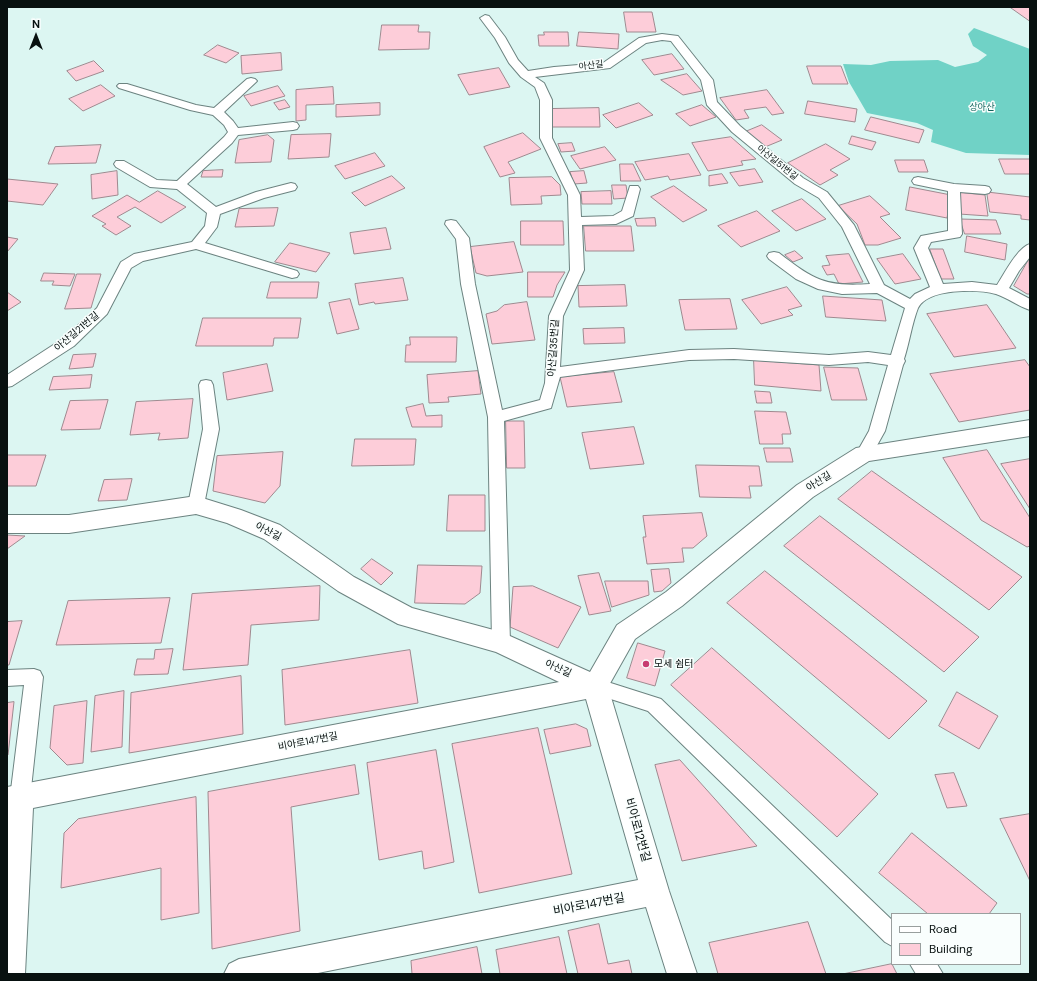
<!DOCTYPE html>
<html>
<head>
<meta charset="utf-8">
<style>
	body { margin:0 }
	#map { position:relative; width:1037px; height:981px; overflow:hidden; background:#dcf6f2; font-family:"DM Sans",sans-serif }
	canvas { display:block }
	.frame { position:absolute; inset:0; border:8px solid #081110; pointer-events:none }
	.legend { position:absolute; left:891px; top:913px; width:130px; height:52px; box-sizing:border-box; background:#f9fefd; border:1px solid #999f9e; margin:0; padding:5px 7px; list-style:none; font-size:12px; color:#081110 }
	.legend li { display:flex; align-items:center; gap:8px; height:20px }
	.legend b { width:20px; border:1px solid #999f9e }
	.north { position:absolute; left:16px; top:16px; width:40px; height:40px; -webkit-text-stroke:3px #f9fefd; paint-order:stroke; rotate:0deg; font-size:11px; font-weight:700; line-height:16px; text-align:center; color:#081110 }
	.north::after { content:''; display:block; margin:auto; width:14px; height:18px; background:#081110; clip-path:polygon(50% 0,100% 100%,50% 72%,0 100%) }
</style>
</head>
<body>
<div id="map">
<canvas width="1037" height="981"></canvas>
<div class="frame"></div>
<ul class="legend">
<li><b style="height:5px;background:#fff"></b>Road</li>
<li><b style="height:11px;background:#fdcdd9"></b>Building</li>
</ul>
<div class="north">N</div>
</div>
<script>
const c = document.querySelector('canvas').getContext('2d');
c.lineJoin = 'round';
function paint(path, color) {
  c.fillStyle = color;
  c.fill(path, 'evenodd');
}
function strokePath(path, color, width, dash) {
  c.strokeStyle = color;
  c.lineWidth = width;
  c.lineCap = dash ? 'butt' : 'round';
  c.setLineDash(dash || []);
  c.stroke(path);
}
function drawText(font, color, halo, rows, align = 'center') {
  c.font = font + ' "DM Sans","Noto Sans KR",sans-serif';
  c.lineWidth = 3;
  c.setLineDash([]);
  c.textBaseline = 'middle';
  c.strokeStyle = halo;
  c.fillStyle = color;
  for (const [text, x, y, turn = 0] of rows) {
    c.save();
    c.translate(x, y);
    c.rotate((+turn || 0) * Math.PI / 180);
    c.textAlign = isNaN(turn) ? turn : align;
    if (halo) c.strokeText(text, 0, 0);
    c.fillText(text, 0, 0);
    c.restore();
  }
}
const forest = new Path2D(`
	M974 28 1030 49V155L966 153 931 142 933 130 917 123 867 113 849 82 843 64 871 65 890 61 938 60 955 67 978 62 987 55 973 46 968 34Z`);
const building = new Path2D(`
	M1010 7H1030V21Z
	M624 12H652L656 32H627Z
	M382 25H419L418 32H430L429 49 379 50Z
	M544 32H568L569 46H539L538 35H544Z
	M579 32 619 34 618 49 577 46Z
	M218 45 239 53 226 63 204 55Z
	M281 53 282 70 242 74 241 56Z
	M672 54 684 69 654 75 642 60Z
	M94 61 104 71 76 81 67 71Z
	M807 66H841L848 84H813Z
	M499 68 510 87 469 95 458 75Z
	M687 74 702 91 683 95 661 80Z
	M101 85 115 96 83 111 69 99Z
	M278 86 285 96 251 106 244 96Z
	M333 87 334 104 306 105V120L296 121V90Z
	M767 90 784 113 772 115 766 107 744 110 749 118 736 120 720 98Z
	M285 100 290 107 279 110 274 103Z
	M808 101 857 109 855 122 805 114Z
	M380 103V115L336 117V105Z
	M639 103 653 115 616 128 603 115Z
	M702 105 716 117 690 126 676 114Z
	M599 108 600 127H550L549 109Z
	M871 117 924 130 919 143 865 130Z
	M762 125 782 140 765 147 745 132Z
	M523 133 541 149 508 162 515 173 500 177 484 147Z
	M331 134 329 157 288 159 291 135Z
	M268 135 274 140 271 162 235 163 239 140Z
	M852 136 876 142 872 150 849 144Z
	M731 137 756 159 741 161 743 165 708 171 692 143Z
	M572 143 575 151 561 152 558 144Z
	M826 144 850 159 830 170 838 175 820 185 788 163Z
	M101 145 96 163 48 164 55 147Z
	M605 147 616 160 580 169 571 156Z
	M375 153 385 166 345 179 335 166Z
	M689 154 701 175 670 180 668 176 645 180 635 162Z
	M999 159H1030V174H1005Z
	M895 160H924L928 172H899Z
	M620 164H633L641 181H621Z
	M755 169 763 182 739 186 730 173Z
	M223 170 222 177H201L203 171Z
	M117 171 118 195 92 199 91 175Z
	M584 171 587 183 574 184 570 172Z
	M722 174 728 183 709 186V176Z
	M392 176 405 188 365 206 352 193Z
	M552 177 560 185 561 195 541 196 542 204 511 205 509 178Z
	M7 179 58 184 43 205 7 201Z
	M612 185H626L628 198 614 199Z
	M674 186 707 210 683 222 651 197Z
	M910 187 951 195 947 218 906 210Z
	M158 191 186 207 161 223 135 207 117 217 131 226 116 235 102 226 106 224 92 216 127 195 139 202Z
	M611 191 612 204H582L581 192Z
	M957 192 985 195 988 216 959 214Z
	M987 192 1030 197V220L1021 219V215L990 212Z
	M870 196 890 214 880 217 901 238 878 245H865L857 224 838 206Z
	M802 199 826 219 796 231 772 211Z
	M278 208 274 226 235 227 239 209Z
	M757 211 780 231 741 247 718 226Z
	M655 218 656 226H637L635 219Z
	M960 219 996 220 1001 234H965Z
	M521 221H563L564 245H521Z
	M584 226H631L634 251H586Z
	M386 228 391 249 354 254 350 233Z
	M967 236 1007 244 1005 260 965 252Z
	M7 237 18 239 7 252Z
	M514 242 523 272 487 276 476 273 470 247Z
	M290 243 330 253 316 272 275 262Z
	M930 249H943L954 279H941Z
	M795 251 803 258 793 262 785 255Z
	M849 254 863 282 839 284 834 274 827 275 822 266 830 265 826 256Z
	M903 254 921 279 895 284 877 259Z
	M1029 259 1030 294H1027L1014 286Z
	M528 272H565L557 285 553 297H528Z
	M44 273 75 274 70 286 52 285 54 281H41Z
	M77 274H101L91 308 65 309Z
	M403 278 408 300 375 304 374 302 359 305 355 284Z
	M271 282H319L317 298H267Z
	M625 285 627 306 579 307 578 286Z
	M787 287 802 306 788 310 793 315 761 324 742 300Z
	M7 292 21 302 7 311Z
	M823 296 882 300 886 321 826 317Z
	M350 299 359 329 337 334 329 303Z
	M730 299 737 329 685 330 679 300Z
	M527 302 535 340 492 344 486 314 497 311 504 305Z
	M987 305 1016 348 954 357 927 314Z
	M203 318H301L298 338H274L273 346H196Z
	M624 328 625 343 584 344 583 329Z
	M410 337H457L456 362H405L406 345H410Z
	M96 354 93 367 69 369 73 355Z
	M754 360 819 365 821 391 755 385Z
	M1025 360 1030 367V410L959 422 930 374Z
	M267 364 273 391 227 400 223 373Z
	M824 367 858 368 867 400H832Z
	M478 371 481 394 448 397 449 402 429 403 427 375Z
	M614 372 622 402 567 407 560 377Z
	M92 375 90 388 49 390 53 377Z
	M755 391 770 392 772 403H757Z
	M193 399 188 438 158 440 160 433 130 435 136 402Z
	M108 400 100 429 61 430 70 401Z
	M423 404 426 416 442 415V427H412L406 408Z
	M755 411 786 412 791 434H782L783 444H760Z
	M506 421H524L525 468H507Z
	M634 427 644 464 590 469 582 433Z
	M355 439H416L414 465 352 466Z
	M764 448H790L793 462H767Z
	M987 450 1030 518V546L1027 547 981 520 943 458Z
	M283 452 280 486 265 503 213 491 217 456Z
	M7 455H46L36 486H7Z
	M1030 459V509L1001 464Z
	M696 465 759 466 762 486H749L751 498 700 497Z
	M872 471 1022 577 989 610 838 499Z
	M132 479 127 500 98 501 104 480Z
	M449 495H485V531H447Z
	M702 513 707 536 693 548H682L684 562 647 564 643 537H646L643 516Z
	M820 516 979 637 944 672 784 546Z
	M7 535 25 536 7 549Z
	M372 559 393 573 381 585 361 569Z
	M418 565 482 566 480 593 465 604 415 603Z
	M669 569 671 583 662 591 654 592 651 570Z
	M765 571 927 701 889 739 727 603Z
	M599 573 611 611 589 615 578 576Z
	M605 581H648L649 595 612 607Z
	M320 586 319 620 251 625 248 665 183 670 192 594Z
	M533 586 581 607 558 648 510 627 513 587Z
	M170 598 161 643 56 645 68 601Z
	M22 621 9 665H7V622Z
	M638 643 665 651 655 686 627 678Z
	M712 648 878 794 837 837 671 685Z
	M173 649 168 674 134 675 137 659H154L155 650Z
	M410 650 418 703 285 725 282 670Z
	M241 676 243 734 129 753 131 693Z
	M124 691 122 747 91 752 95 696Z
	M957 692 998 716 979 749 939 726Z
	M87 701 83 763 67 765 50 748 54 706Z
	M14 702 8 755 7 756V703Z
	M576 724 587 729 591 746 550 754 544 730Z
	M538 728 572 874 479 893 452 744Z
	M436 750 454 862 424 869 422 851 379 860 367 763Z
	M680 760 757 846 682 861 655 765Z
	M355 765 359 794 291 807 300 931 212 949 208 792Z
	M954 773 967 806 947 808 935 775Z
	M196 797 199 913 161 920V868L61 888 64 833 78 819Z
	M1030 814V881L1000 819Z
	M912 833 997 903 989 914H928L879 873Z
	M808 922 826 974H718L709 943Z
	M599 924 608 964 629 960 632 974H578L568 931Z
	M559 937 567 974H500L496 950Z
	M477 947 482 974H412L411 961Z
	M892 964 897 974H843Z`);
const service = new Path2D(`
	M485 15 489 16 505 37 518 60 528 71 554 67 603 63 639 38 662 34 678 36 713 80 717 102 740 126 803 178 827 192 854 225 884 285 910 299 915 294 930 287 914 248 921 236 948 231V191L914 184 912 181 914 178 918 177 954 184 985 186 989 187 991 190 989 193 985 194 960 192 962 234 960 237 931 242 928 248 943 284 972 282 997 285C1004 274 1018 247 1030 244V257L1019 271 1009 288 1030 299V310C1018 306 1008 298 996 294 978 289 928 288 918 308 912 323 909 344 904 359L905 361 903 365 885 431 870 458 864 460 858 458 856 454 869 431 888 365 868 362 829 365 734 359 689 360 560 377 551 408 504 421 510 643 507 648 501 651 495 648 492 643 488 417 461 284 456 239 445 224 446 221 451 220 456 221 469 238 475 284 502 410 540 400 545 383 549 316 570 270 568 195 540 138V100L535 87 521 77 509 63 495 38 480 18ZM662 40 671 41 701 80 707 105 732 132 795 184 819 198 842 227 870 284C825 287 814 280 779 253L774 252 769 253 767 256 769 259 796 279 818 289 842 294 877 293 905 308 891 355 868 352 829 355 734 349 689 350 560 367 563 316 584 270 582 225 616 224 633 216 640 189 638 186H630L622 211 613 216 581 217 580 195 552 138V100L544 83 535 77 610 68 646 43Z
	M251 78 255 79 257 81 255 83 224 112 233 121 238 128 293 122 297 123 299 126 297 129 293 130 238 135 232 143 187 184 216 207 256 192 291 183 295 184 297 187 295 190 264 198 220 214 217 227 205 243 297 271 299 274 297 277 292 278 196 249 143 261 131 268 107 314 74 346 12 386 7 387V375L64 338 97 308 121 262 134 254 192 242 205 226 207 213 177 189 150 187 116 167 114 164 116 161H124L157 180 177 181 224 137 228 132 224 125 213 115 190 110 119 88 117 86 119 84H127L196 105 214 108 247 79Z
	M206 380 211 381 213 385 219 429 204 505 202 510 196 511 190 510 188 505 203 429 199 385 201 381Z
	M34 669 40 671 43 677 30 798 27 805 20 807 13 805 10 798 24 685 7 686V670Z
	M595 678 661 699 892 920V946L885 942 648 711 589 692 586 686 589 680Z
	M910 964H937L943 974H916Z`);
const minor = new Path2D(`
	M1030 420V436L869 461 813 497 682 606 635 639 608 687 669 891 697 974H667L646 907 313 974H224L229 964 239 959 638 880 586 699 33 808 25 974H7V787L559 682 496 652 398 624 338 591 264 539 227 523 196 514 69 533H7V515H69L196 496 241 510 280 525 354 577 412 608 501 632 590 672 617 625 666 592 797 485 856 448Z`);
const markers = [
	[646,664,4,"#c73c71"]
];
const farStreetnames = [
	["아산길",591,66,-7],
	["아산길51번길",777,163,39]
];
const farParknames = [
	["상아산",982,108]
];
const streetNames = [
	["아산길21번길",77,332,-40],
	["아산길35번길",554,348,-86],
	["아산길",819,482,-32],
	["아산길",268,532,27],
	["아산길",558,669,24],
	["비아로147번길",308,742,-11]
];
const poiNames = [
	["모세 쉼터",654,664]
];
const nearStreetnames = [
	["비아로12번길",637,830,74],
	["비아로147번길",589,905,-11]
];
paint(forest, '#70d2c6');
paint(building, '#fdcdd9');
strokePath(building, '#9f898f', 1);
strokePath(service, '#6c8380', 2);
strokePath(minor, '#6c8380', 2);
paint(service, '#fff');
paint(minor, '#fff');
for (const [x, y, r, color] of markers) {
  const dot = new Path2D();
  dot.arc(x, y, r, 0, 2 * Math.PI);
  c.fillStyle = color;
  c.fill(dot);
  strokePath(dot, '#f9fefd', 1.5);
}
drawText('9px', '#081110', '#f9fefd', farStreetnames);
drawText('9px', '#10635b', '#f9fefd', farParknames);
drawText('10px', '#081110', '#f9fefd', streetNames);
drawText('10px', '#081110', '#f9fefd', poiNames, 'left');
drawText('12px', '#081110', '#f9fefd', nearStreetnames);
</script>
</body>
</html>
